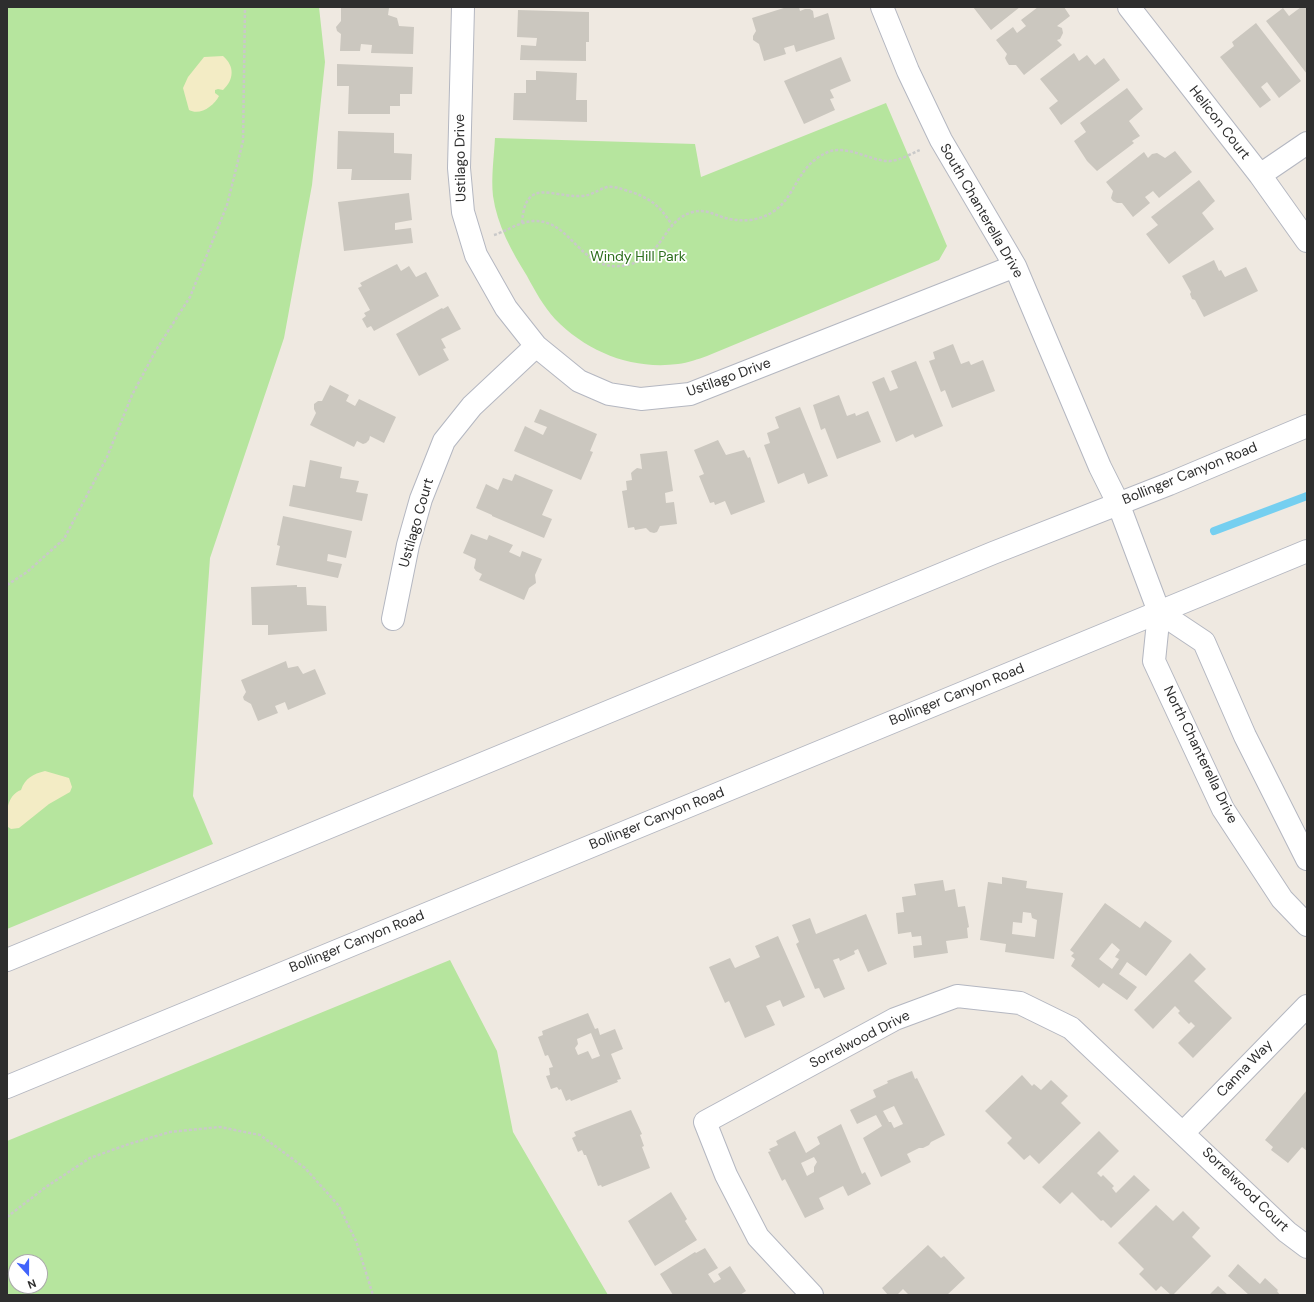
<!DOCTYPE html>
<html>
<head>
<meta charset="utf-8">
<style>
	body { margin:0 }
	#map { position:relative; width:1314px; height:1302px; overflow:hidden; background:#efe9e1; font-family:"DM Sans",sans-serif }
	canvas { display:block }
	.frame { position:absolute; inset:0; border:8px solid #2e2e2e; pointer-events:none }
	.north { position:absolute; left:8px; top:1254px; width:40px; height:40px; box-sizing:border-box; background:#fff; border:1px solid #ababab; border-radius:50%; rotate:159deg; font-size:11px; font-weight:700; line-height:16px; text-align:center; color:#2e2e2e }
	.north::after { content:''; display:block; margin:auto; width:14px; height:18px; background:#4264fb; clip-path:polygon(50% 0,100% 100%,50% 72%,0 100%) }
</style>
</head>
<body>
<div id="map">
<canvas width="1314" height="1302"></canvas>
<div class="frame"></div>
<div class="north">N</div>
</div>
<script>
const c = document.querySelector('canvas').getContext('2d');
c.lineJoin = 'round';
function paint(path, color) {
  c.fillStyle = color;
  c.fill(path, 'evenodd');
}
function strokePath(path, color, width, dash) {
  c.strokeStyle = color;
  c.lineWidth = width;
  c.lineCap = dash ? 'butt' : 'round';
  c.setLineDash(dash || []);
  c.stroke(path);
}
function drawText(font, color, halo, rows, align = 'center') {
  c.font = font + ' "DM Sans",sans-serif';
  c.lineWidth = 3.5;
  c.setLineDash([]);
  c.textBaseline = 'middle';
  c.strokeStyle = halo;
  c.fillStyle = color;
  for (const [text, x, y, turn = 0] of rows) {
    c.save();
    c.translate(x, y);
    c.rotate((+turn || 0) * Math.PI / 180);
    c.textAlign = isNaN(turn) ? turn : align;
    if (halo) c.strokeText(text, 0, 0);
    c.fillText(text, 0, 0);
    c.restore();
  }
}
const green = new Path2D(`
	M7 7H319L325 62 312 185 284 338 210 558 193 796 213 844 7 929Z
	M886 103 947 246 939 260 707 356C698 359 688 363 678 364 632 370 587 352 555 319 544 307 535 291 527 276 512 252 497 225 493 196 491 177 494 157 495 138L695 144 701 177Z
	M450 960 497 1051 513 1132 608 1295H7V1141ZM16 1262H40V1286H16Z`);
const sand = new Path2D(`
	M223 56C235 66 234 80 223 90L218 89 215 90V93L219 96C214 106 200 116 189 110L183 88 188 77 204 57Z
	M45 771 69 778 72 787 70 792 49 804 19 828 11 829 8 827C5 814 7 795 21 790 25 778 33 774 45 771Z`);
const stream = new Path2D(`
	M1214 531 1307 496`);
const building = new Path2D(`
	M341 7 389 8 388 15 397 18 399 26 414 27 413 54 371 53 372 45 361 44 360 51H340L341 34 337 31 336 27 341 21Z
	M787 7H799L800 11 805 9H810L813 11 814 18 828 13 835 39 796 52 794 45 784 48 786 54 764 61 759 44 753 40V36L756 31 752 18Z
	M973 7H1020L991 30Z
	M1038 7H1064L1070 16 1057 26 1062 28 1063 33 1060 39 1057 40 1062 45 1024 75 1016 65H1009L1007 62 1005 58 1007 54 996 40 1013 27 1017 33 1026 26 1021 20Z
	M1301 7H1307V74L1266 21 1283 8 1289 16Z
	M518 10 589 12V42H586V61L520 60 521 45 536 46 537 38 517 37Z
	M1256 23 1301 81 1279 98 1267 82 1261 87 1271 100 1260 108 1220 57 1234 46 1232 42Z
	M1074 53 1079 61 1087 55 1095 65 1104 58 1120 80 1061 125 1049 108 1058 101 1040 79Z
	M841 57 851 81 830 90 834 98 830 99 835 110 804 124 784 81Z
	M337 64 413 67 412 94H400V106H390V114H348L349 86H337Z
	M536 71 577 73 576 100H587V122L513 120 514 93H526V80H536Z
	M1127 88 1143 109 1129 121 1140 136 1132 141 1134 143 1097 171 1087 161 1074 141 1086 132 1080 123Z
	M338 131 394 133V153L412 154 411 180H351L352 169H337Z
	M1175 151 1192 172 1159 198 1153 191 1145 197 1150 203 1133 217 1122 203H1117L1113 201 1111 198 1113 191 1106 182 1144 152 1148 158 1152 154 1157 153 1165 158Z
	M1199 180 1215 201 1202 213 1214 229 1169 264 1146 234 1158 225 1151 217Z
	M409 193 412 220 395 223V230L411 228 413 243 344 251 338 202Z
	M1214 260 1219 271 1221 270 1225 277 1246 267 1258 291 1204 317 1195 300 1192 299 1190 294 1191 292 1182 276Z
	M397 264 401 271 409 266 416 277 426 272 439 296 374 331 371 326 367 328 362 319 366 316 364 313 370 310 358 288 362 286 360 283Z
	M448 306 461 329 441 339 446 348 443 349 449 360 419 376 396 334 442 308 443 309Z
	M953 344 961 364 969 361 971 365 983 360 995 391 952 408 945 390 941 392 929 361 935 359 933 352Z
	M916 361 943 426 915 438 913 434 896 442 872 382 884 377 890 391 898 388 891 371Z
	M330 385 349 395 346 401 355 406 359 399 396 417 384 443 370 436 369 440 366 443 363 444 357 441 354 447 310 425 316 413 314 409V404L318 401H322Z
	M839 395 847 416 855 413 856 416 868 411 881 442 837 459 825 428 821 430 813 405Z
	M800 407 828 476 808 484 804 473 778 484 764 445 770 443 767 433 779 428 775 417Z
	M540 409 597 434 590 451 593 452 581 480 514 451 525 426 543 435 547 427 534 422Z
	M718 440 726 455 744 450 748 458 750 457 765 502 731 515 725 501 715 505 714 502 710 503 699 476 704 474 694 450Z
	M667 451 673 491 665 493 666 503 674 502 677 524 660 526 657 532 654 533 650 532 646 528 635 530 634 527 628 528 622 491 627 490 626 481 632 480 631 473 633 471 637 468 642 469 640 454Z
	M310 460 342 467 340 478 359 481 356 492 368 494 362 521 289 506 293 485 305 487Z
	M515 474 553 490 542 515 552 519 544 538 492 516V515L476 508 486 484 498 490 503 478 512 481Z
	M283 516 352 531 346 558 328 554 327 561 342 564 338 578 276 565 280 546 277 545Z
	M471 534 487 540 489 535 513 545 509 552 520 557 522 551 542 559 535 575 536 583 529 588 524 600 479 580 482 574 476 571 474 568 476 559 463 553Z
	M297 585V587H306L307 605 326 606 327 631 268 635V625H252L251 587Z
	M286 661 288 668 298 666 303 674 315 669 326 694 288 710 285 702 275 706 278 713 258 721 251 704 244 700 243 697 246 692 241 680Z
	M1002 877 1027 881 1026 888 1063 893 1054 959 1005 952 1006 944 980 940 988 882 1002 884ZM1023 912 1031 913 1032 918 1037 920 1035 937 1012 934 1013 922 1022 923Z
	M943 880 945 891 955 889 958 907 965 906 969 927 967 928 968 938 946 941 948 953 914 958 913 946 922 945 921 936 912 937 911 932 898 934 896 913 904 912 902 897 916 895 914 884Z
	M1105 903 1140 928 1145 921 1172 941 1146 976 1127 962 1119 974 1137 987 1127 1000 1103 983 1099 988 1071 966 1075 959 1071 956 1074 953 1070 950ZM1112 943 1120 950 1115 957 1119 959 1112 969 1099 959Z
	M866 914 887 964 868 972 858 949 854 951 855 954 840 961 839 958 833 960 845 989 824 998 819 988 815 989 796 944 799 942 792 925 810 918 816 934Z
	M778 936 805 997 783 1007 780 1000 766 1006 775 1025 745 1038 729 1001 725 1003 709 967 730 958 735 968 760 957 755 946Z
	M1190 953 1206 969 1194 981 1232 1018 1193 1058 1178 1043 1195 1026 1191 1022 1189 1024 1178 1013 1180 1011 1175 1006 1153 1029 1134 1010Z
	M588 1013 595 1029 598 1028 600 1035 615 1029 623 1049 611 1054 621 1079 617 1080 618 1082 571 1101 570 1099 566 1101 561 1089 559 1090 557 1087 551 1089 546 1076 550 1075 549 1068 553 1067 548 1055 545 1056 538 1037 543 1035 542 1031ZM591 1033 600 1056 592 1059 588 1051 578 1055 575 1048 578 1044 577 1039Z
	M912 1071 915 1079 917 1078 945 1135 931 1142 929 1145 923 1148H919L907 1154 911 1162 881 1177 863 1138 882 1126 876 1115 857 1124 850 1110 876 1097 873 1090 888 1083 887 1081ZM894 1106 903 1124 894 1128 891 1122H889L883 1111Z
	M1022 1075 1032 1086 1034 1084 1041 1090 1051 1080 1068 1096 1061 1103 1081 1123 1039 1164 1030 1155 1024 1160 1007 1143 1012 1138 985 1111Z
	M1307 1090V1151L1302 1147 1288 1163 1271 1150 1273 1147 1265 1140Z
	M631 1110 642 1134 640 1135 644 1146 642 1147 650 1168 602 1187 601 1185 598 1186 586 1155H584L582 1150 578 1152 572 1138 576 1136 574 1132Z
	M841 1124 862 1174 865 1172 871 1184 848 1196 843 1186 819 1198 824 1209 805 1218 785 1179 782 1181 768 1152 771 1151 769 1149 778 1145 776 1141 795 1131 806 1153 820 1144 817 1137ZM814 1157 817 1162 814 1167V1172L807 1176 801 1163Z
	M1099 1131 1119 1151 1097 1173 1101 1177 1103 1175 1114 1186 1112 1188 1116 1193 1134 1175 1150 1190 1111 1228 1103 1220 1101 1221 1072 1192 1060 1204 1042 1187Z
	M671 1192 687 1219 685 1221 697 1240 655 1266 628 1221Z
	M1156 1205 1173 1221 1183 1211 1200 1228 1192 1237 1211 1256 1173 1295H1171L1161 1286 1156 1291 1139 1274 1144 1269 1118 1243Z
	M928 1245 941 1258 944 1256 965 1278 947 1295H907L908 1294 903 1289 897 1295H888L882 1288Z
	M705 1248 718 1268 708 1274 714 1283 721 1279 718 1274 730 1266 746 1291 740 1295H673L660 1274 695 1252 696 1253Z
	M1238 1264 1260 1284 1265 1278 1278 1290 1277 1291 1280 1295H1249L1228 1276Z
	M1218 1286 1228 1295H1209Z`);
const path = new Path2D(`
	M522 223C525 177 551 197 581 196 591 196 597 190 607 187 612 186 619 188 625 190 648 197 659 204 672 225
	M494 235C507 231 519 222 533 221 573 219 580 275 627 265 665 257 662 220 693 212 704 209 711 213 722 217 738 222 756 222 771 213 797 198 795 166 828 152 847 145 867 159 886 161 898 162 910 154 920 150
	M7 585 27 572 64 539 107 457 132 395 156 350 190 297 227 205 243 141 245 7
	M7 1217 46 1187 90 1158 129 1144 170 1132 220 1127 260 1135 305 1168 339 1206 356 1241 373 1295`);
const minor = new Path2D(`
	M463 7 459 168 463 212 476 255 506 308 536 346 579 381 609 394 641 399 690 394 1015 266
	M882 7 908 71 941 140 1015 266 1100 467 1118 503 1159 612 1154 661 1223 809 1282 899 1307 925
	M1129 7 1260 175 1307 241
	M1260 175 1307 143
	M1159 612 1204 642 1245 736 1307 859
	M393 619 408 545 421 499 444 441 472 406 536 346
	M1184 1132 1307 1006
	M812 1295 758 1237 726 1175 705 1122 895 1019 957 996 1020 1003 1071 1028 1287 1232 1307 1247`);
const secondary = new Path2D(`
	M7 960 993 553 1169 484 1307 426
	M7 1087 1307 551`);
const streetNames = [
	["Helicon Court",1219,123,52],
	["Ustilago Drive",461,158,-91],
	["South Chanterella Drive",981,211,60],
	["Ustilago Drive",729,378,-20],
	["Bollinger Canyon Road",1190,474,-22],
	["Ustilago Court",417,523,-74],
	["Bollinger Canyon Road",957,695,-22],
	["North Chanterella Drive",1200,755,64],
	["Bollinger Canyon Road",657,819,-22],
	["Bollinger Canyon Road",357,942,-22],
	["Sorrelwood Drive",860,1040,-27],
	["Canna Way",1245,1069,-46],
	["Sorrelwood Court",1245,1190,44]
];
const parkNames = [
	["Windy Hill Park",638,257]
];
paint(green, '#b6e59e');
paint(sand, '#f3ecc5');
strokePath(stream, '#75cff0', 8);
paint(building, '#cbc7bf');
strokePath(minor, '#b4b7c1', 24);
strokePath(secondary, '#b4b7c1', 24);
strokePath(path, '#c9c9c9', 2.5, [3, 2]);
strokePath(minor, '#fff', 22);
strokePath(secondary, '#fff', 22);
drawText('14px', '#2e2e2e', '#fff', streetNames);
drawText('14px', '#2c6e1b', '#fff', parkNames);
</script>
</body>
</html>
